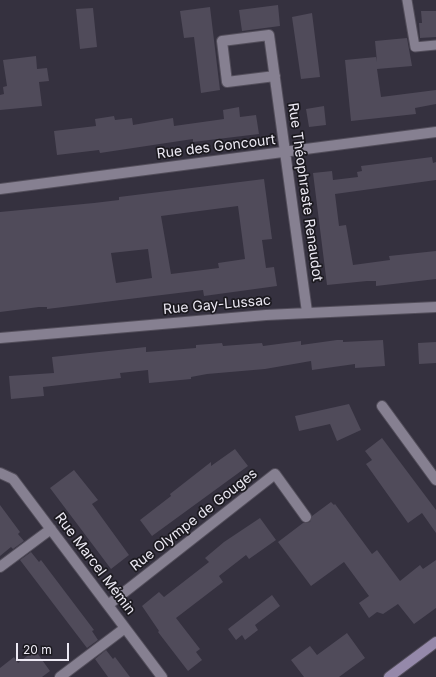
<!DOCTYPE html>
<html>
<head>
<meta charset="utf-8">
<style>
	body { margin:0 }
	#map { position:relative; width:436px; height:677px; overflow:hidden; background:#35313f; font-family:Inter,sans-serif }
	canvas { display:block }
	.scale { position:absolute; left:16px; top:643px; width:53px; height:18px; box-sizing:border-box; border:2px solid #ece9f3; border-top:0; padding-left:5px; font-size:12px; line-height:14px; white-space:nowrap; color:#ece9f3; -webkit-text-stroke:3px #1c1a20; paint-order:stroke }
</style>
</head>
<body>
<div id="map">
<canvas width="436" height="677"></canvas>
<div class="scale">20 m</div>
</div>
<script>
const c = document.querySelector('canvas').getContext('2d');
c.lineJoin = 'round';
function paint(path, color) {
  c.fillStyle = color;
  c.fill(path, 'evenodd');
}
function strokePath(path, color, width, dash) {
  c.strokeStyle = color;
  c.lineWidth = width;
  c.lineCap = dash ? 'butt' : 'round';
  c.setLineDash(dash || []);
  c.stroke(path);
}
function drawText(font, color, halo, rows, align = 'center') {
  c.font = font + ' Inter,sans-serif';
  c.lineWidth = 3.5;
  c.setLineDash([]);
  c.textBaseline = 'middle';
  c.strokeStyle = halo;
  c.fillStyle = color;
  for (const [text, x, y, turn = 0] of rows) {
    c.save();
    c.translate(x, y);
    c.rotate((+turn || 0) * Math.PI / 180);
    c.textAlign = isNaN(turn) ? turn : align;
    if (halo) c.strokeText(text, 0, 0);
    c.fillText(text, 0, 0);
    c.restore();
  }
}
const building = new Path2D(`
	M278 5 280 26 242 31 239 10Z
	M210 7 220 90 201 93 194 37 184 38 180 11Z
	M93 8 97 47 80 49 76 9Z
	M421 11H436V37L420 38 419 23H422Z
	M312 13 320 77 301 79 292 17Z
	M407 38 412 66 377 69 381 97 436 90V104L415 108 416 114 351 121 345 60 376 57 377 62 375 41Z
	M36 56 37 69 47 68 49 81 39 82 42 106 0 110V95L4 94 3 87 7 86 3 60Z
	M324 106 326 125 309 127 306 109Z
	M239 107 240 117 256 115 259 134 193 142V139L100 153 99 150 57 155 54 131 96 126 95 119 114 116 115 120 132 118 133 125 173 118 174 126 224 119 223 110Z
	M432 157 433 163 436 162V180L335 194 339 226 346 225 353 265 390 260 389 256 436 251V279L376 286V281H367L327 285 313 173 332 171 333 180 358 177 357 172 362 171 361 166Z
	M264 179 272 239 262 240 266 268 274 267 277 286 204 296 203 290 47 309V307H39L0 312V212L94 203 119 200V197L127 196ZM238 206 245 259 218 263 219 268 171 274 161 216ZM148 249 152 278 116 283 111 253Z
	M337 340H343V342L383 340 385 366 355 368V364L312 370 311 361 265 369 207 374 191 377V379L149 383 148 370 120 373 121 378 43 387 44 396 11 399 9 376 54 373 52 357 146 347V352L196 348V345L222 343 223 346 262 343 263 346 301 341V345Z
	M436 342V363L419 364 418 343Z
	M349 404 361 430 337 441 330 424 299 431 295 416Z
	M382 438 436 510V533L422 513 408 523 366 464 372 460 365 451Z
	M235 449 248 466 152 536 140 520 171 496 170 494 211 462V466Z
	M74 470 98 500 92 504 129 555 111 569 50 488Z
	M331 502 334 505 335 504 372 554 377 550 400 581 420 565 423 569 436 560V608L414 624 398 604 383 614 377 612 369 618 359 603 369 596 344 562 311 586 278 542 303 523 310 522 312 516Z
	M0 505 20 532 18 534 24 541 13 549 11 547 0 556Z
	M260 518 276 540 249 559 246 555 219 576 223 582 176 618 200 649 196 652 202 660 188 671 158 632 159 631 142 606 159 592 164 597 209 562 205 558 224 542Z
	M31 552 39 562 41 560 94 630 92 631 98 640 87 648 20 560Z
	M272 595 280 606 255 625 258 630 245 640 242 635 236 640 228 629Z
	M347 633 365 658 339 677H304L291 660 310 646 317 655Z
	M35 650 50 671 42 677H0V668L14 657 18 663Z
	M106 650 113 659 115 657 130 677H108L95 659Z`);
const lane = new Path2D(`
	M407 0 415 47 436 45`);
const street = new Path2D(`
	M275 76 227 82 222 41 269 35 307 312
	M0 189 436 132
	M0 338 266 315 436 307
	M382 406 436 480
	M0 473 13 479 162 677
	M0 567 51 529
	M108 605 275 474 306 517
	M60 677 125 628`);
const secondary = new Path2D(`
	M389 677 436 642`);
const streetNames = [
	["Rue des Goncourt",216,147,-7],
	["Rue Théophraste Renaudot",305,192,82],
	["Rue Gay-Lussac",217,305,-5],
	["Rue Olympe de Gouges",194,520,-38],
	["Rue Marcel Mémin",95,564,53]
];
paint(building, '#504b5a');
strokePath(lane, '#534e5b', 11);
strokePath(street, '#534e5b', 12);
strokePath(secondary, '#534e5b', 12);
strokePath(lane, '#868091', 9);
strokePath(street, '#868091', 10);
strokePath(secondary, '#9589aa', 10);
drawText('14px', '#ece9f3', '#1c1a20', streetNames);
</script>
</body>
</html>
